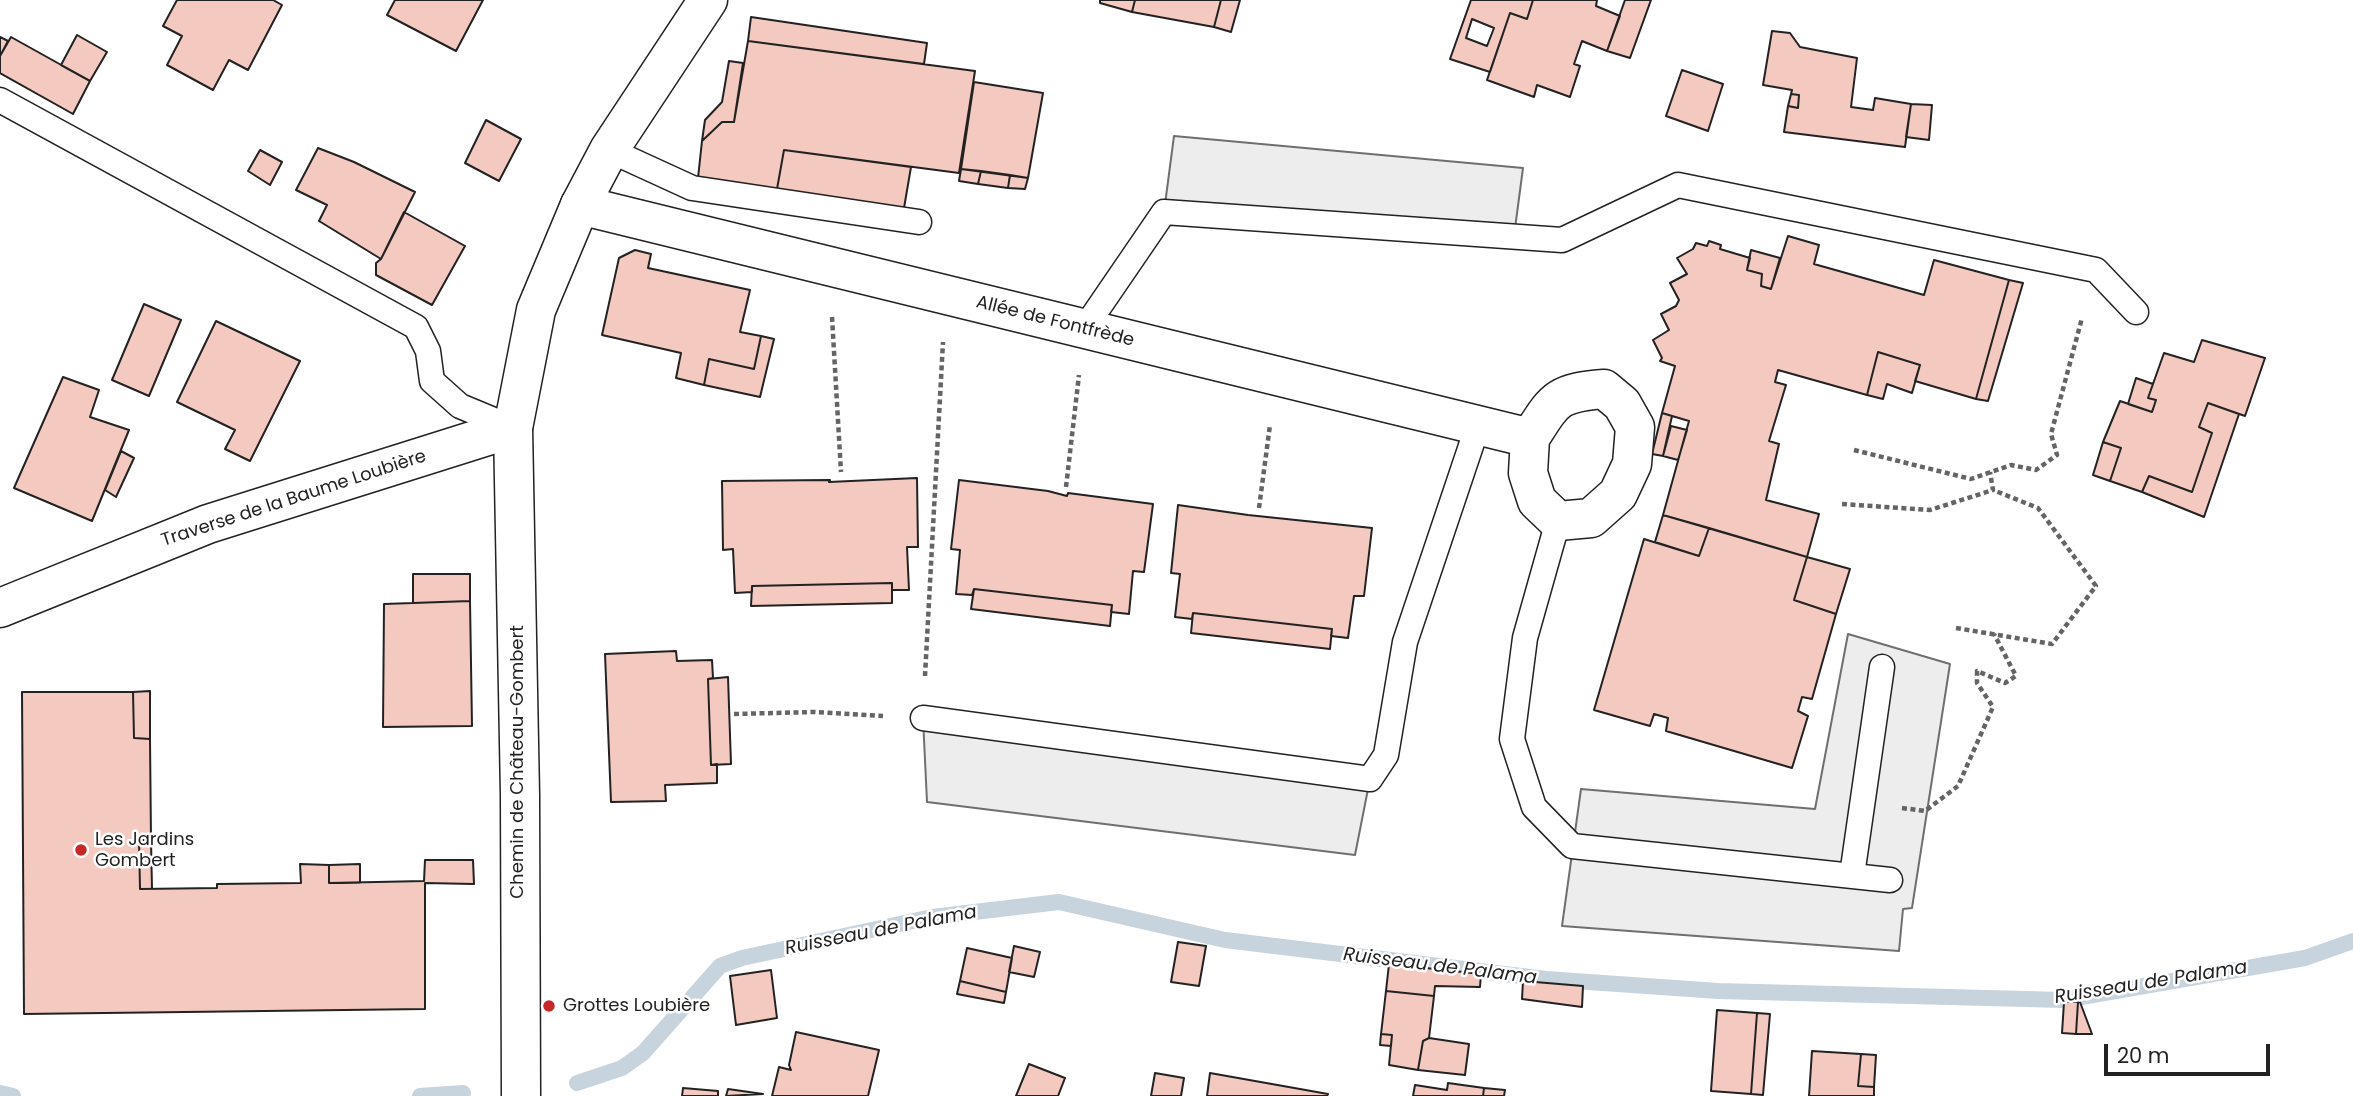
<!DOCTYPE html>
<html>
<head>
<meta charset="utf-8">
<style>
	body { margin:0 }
	#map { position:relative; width:2353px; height:1096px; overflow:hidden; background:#fff; font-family:Poppins,sans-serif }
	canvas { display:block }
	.scale { position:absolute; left:2104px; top:1044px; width:166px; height:32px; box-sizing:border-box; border:4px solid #222; border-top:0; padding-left:9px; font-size:21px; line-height:24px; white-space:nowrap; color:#222; -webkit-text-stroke:5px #fff; paint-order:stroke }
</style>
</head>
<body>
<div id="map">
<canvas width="2353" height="1096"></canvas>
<div class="scale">20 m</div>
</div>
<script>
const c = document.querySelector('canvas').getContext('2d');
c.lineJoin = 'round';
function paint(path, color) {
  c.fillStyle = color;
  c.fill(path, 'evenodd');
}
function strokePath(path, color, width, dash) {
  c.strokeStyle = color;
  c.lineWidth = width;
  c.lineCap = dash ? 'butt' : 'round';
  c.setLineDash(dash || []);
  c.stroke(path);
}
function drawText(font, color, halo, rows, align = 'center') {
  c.font = font + ' Poppins,sans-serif';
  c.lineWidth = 5;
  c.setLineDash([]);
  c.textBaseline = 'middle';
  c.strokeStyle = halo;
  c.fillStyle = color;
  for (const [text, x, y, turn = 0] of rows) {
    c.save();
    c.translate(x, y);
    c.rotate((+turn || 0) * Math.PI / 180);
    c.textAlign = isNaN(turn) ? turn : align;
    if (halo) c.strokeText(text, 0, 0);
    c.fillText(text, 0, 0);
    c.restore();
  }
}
const parking = new Path2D(`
	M1174 136 1523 168 1514 236 1164 212Z
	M1848 634 1950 664 1912 908 1903 909 1899 951 1562 926 1581 789 1815 809Z
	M923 718 1370 779 1355 855 927 802Z`);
const stream = new Path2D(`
	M577 1083 622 1068 643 1053 720 966 742 958 932 917 1059 902 1225 940 1546 979 1718 991 2064 1000 2305 958 2353 941
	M0 1093 13 1096
	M420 1096 463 1093`);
const building = new Path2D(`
	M177 0H273L282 5 248 70 229 60 213 90 167 65 182 36 163 26Z
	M395 0H483L456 51 387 15Z
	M1100 0H1135L1132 12 1100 3Z
	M1135 0H1221L1214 27 1132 12Z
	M1221 0H1240L1231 32 1214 27Z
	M1471 0H1533L1527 19 1510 13 1490 72 1450 59ZM1472 19 1494 28 1487 46 1466 38Z
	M1533 0H1597L1596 6 1620 16 1607 51 1582 41 1574 64 1580 66 1570 97 1537 85 1534 97 1487 80 1510 13 1527 19Z
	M1625 0H1651L1630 58 1607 51Z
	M751 17 927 43 924 64 748 41Z
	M1772 31 1790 33 1800 47 1857 58 1851 107 1873 110 1875 98 1911 104 1905 147 1784 132 1788 106 1798 108 1799 95 1791 94 1792 90 1763 85Z
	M77 35 107 52 90 81 61 65Z
	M0 37 8 41 0 56Z
	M11 37 90 81 73 114 0 73V56Z
	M748 41 975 71 959 173 784 150 777 189 698 178 702 141 722 122H734Z
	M729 61 743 63 734 122H722L702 141 705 120 722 102Z
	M1682 70 1723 84 1708 131 1666 116Z
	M974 82 1043 93 1028 178 961 169Z
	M1791 94 1799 95 1798 108 1788 106Z
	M1911 104 1932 105 1929 140 1906 137Z
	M486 120 521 139 499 181 465 163Z
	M318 148 354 162 415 192 381 259 319 221 327 205 296 190Z
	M260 150 282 162 270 185 248 171Z
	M784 150 911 167 904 208 777 189Z
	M961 169 981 171 978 184 959 181Z
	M981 171 1010 175 1008 188 978 184Z
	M1010 175 1028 178 1025 189 1008 188Z
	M404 212 465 246 432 305 376 275V263L381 259Z
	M1788 236 1819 245 1814 264 1924 295 1934 260 2009 280 1976 399 1915 381 1920 365 1878 352 1867 395 1778 370 1775 382 1786 385 1769 441 1779 444 1766 500 1819 514 1807 557 1663 515 1689 421 1662 413 1675 366 1660 361 1662 358 1653 340 1669 330 1661 314 1676 306 1679 300 1670 283 1687 274 1677 258 1693 249 1696 243 1707 246 1709 241 1721 245 1720 249 1750 258 1747 270 1762 274 1761 286 1771 289Z
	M635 250 651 254 648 268 750 290 740 332 761 336 754 369 709 359 704 385 676 378 681 353 602 335 619 258Z
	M1751 250 1780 258 1771 289 1761 286 1762 274 1747 270Z
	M2009 280 2023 283 1988 401 1976 399Z
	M144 304 181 320 149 396 112 380Z
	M216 321 300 361 250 461 225 449 235 430 177 402Z
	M761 336 774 339 760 397 704 385 709 359 754 369Z
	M2202 340 2265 358 2245 416 2208 403 2199 427 2212 433 2192 492 2149 476 2142 492 2110 481 2121 448 2103 442 2120 401 2152 412 2156 400 2148 398 2164 353 2194 362Z
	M1878 352 1920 365 1912 393 1887 384 1883 399 1867 395Z
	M63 377 99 390 90 417 129 430 92 521 14 488Z
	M2136 378 2153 384 2148 398 2156 400 2152 412 2128 404Z
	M2208 403 2239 414 2204 517 2142 492 2149 476 2192 492 2212 433 2199 427Z
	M1662 413 1672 416 1663 456 1652 454Z
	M1671 426 1687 430 1678 460 1663 456Z
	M2103 442 2121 448 2110 481 2093 475Z
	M121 451 134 458 116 497 105 490Z
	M917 478 918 547H907L909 590H892V583L752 586V592L735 593 733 549 723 550 722 481 830 480 829 482Z
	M959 480 1048 491 1067 496 1068 493 1153 504 1144 572 1133 571 1129 614 1111 612 1112 605 974 589 972 595 956 594 960 550 951 549Z
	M1178 505 1248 515 1372 528 1364 596H1354L1348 638 1331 636 1332 629 1193 613 1192 619 1175 617 1180 574 1171 573Z
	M1663 515 1709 528 1699 556 1655 542Z
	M1709 528 1807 557 1794 600 1836 614 1812 699 1802 697 1798 711 1808 716 1792 768 1666 731 1668 718 1654 714 1650 726 1594 710 1644 539 1699 556Z
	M1807 557 1850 569 1836 614 1794 600Z
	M413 574H470V601L413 603Z
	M892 583V603L751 606 752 586Z
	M974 589 1112 605 1110 626 971 609Z
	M470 601 472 726 383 727 384 604Z
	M1193 613 1332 629 1330 649 1191 633Z
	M676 651 677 661 712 660 713 678 708 679 711 765 717 764V783L665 785 666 801 611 802 605 654Z
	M728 677 731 764 711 765 708 679Z
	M150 691V739L134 738 133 692Z
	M22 692H133L134 738 150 739 151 840H139L140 889 217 888V884L301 883 300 864 329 865V883L424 881 425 860H473L474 884 425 883V1009L24 1014Z
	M139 840H151L152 889H140Z
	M360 864V883H329V865Z
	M1178 942 1206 946 1199 986 1171 982Z
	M1014 946 1040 952 1034 977 1009 972Z
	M967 948 1012 958 1006 992 960 981Z
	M1389 964 1481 974 1480 987 1435 986 1434 996 1386 991Z
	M771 970 777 1018 736 1025 730 976Z
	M960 981 1006 992 1004 1003 957 994Z
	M1523 981 1583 986 1582 1007 1522 999Z
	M1386 991 1434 996 1429 1038 1423 1041 1418 1070 1389 1065 1392 1035 1381 1034Z
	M2064 1002H2078L2076 1034 2062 1033Z
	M2078 1002H2080L2092 1034H2076Z
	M1717 1010 1757 1013 1751 1094 1711 1091Z
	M1757 1013 1770 1014 1763 1095 1751 1094Z
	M796 1032 879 1050 868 1096H772L779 1067 791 1070 789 1065Z
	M1381 1034 1392 1035 1391 1046 1380 1045Z
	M1429 1038 1469 1044 1465 1075 1418 1070 1423 1041Z
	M1812 1051 1861 1054 1858 1086 1874 1087V1096H1809Z
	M1861 1054 1876 1055 1874 1087 1858 1086Z
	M1029 1064 1065 1078 1058 1096H1016Z
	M1155 1073 1184 1078 1181 1096H1151Z
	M1210 1073 1328 1094 1327 1096H1207Z
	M1448 1083 1484 1088 1483 1096H1413L1415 1085 1447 1090Z
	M683 1088 718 1091V1096H682Z
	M1484 1088 1505 1090 1504 1096H1483Z
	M728 1089 763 1094 726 1096Z`);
const path = new Path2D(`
	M832 317 841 472
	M1854 450 1971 479 2011 465 2036 470 2057 455 2051 434 2082 318
	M1066 487 1079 375
	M1842 504 1930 510 1993 490 1990 472
	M1259 508 1270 425
	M1956 628 2052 644 2096 586 2038 508 1993 490
	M925 676 943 342
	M734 714 814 712 883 716
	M1902 808 1925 811 1958 786 1993 707 1977 683V671L2005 683 2016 676 1994 634`);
const lane = new Path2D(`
	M0 100 416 327 428 351 432 381 460 406 513 428
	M609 150 692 188 919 222
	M1084 329 1164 212 1562 240 1678 185 2096 270 2136 312
	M1558 521 1525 638 1512 739 1534 807 1572 846 1890 880
	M923 718 1370 779 1386 755 1405 642 1478 425
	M1852 875 1882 667`);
const street = new Path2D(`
	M580 205 1530 438C1555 399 1556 393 1604 389L1622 404 1635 427 1632 464 1618 494 1591 518 1558 521 1537 501 1528 473 1530 438
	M0 608 208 524 513 428`);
const secondary = new Path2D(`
	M521 1096 520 795 513 428 536 310 580 205 609 150 708 0`);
const markers = [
	[81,850,7,"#c62828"],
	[549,1006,7,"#c62828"]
];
const streetNames = [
	["Allée de Fontfrède",1055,322,14],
	["Traverse de la Baume Loubière",294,499,-18],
	["Chemin de Château-Gombert",518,762,-90]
];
const poiNames = [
	["Les Jardins",95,840],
	["Gombert",95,861],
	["Grottes Loubière",563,1006]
];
const waterNames = [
	["Ruisseau de Palama",881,931,-11],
	["Ruisseau de Palama",1440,967,7],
	["Ruisseau de Palama",2151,983,-9]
];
paint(parking, '#ededed');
strokePath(parking, '#6f6f6f', 2);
strokePath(stream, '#c7d3dd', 16);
paint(building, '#f3c9c0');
strokePath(building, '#222', 2);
strokePath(lane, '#222', 27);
strokePath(street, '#222', 41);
strokePath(secondary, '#222', 41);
strokePath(path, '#646464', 4.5, [5, 3.5]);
strokePath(lane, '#fff', 24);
strokePath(street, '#fff', 38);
strokePath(secondary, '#fff', 38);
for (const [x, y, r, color] of markers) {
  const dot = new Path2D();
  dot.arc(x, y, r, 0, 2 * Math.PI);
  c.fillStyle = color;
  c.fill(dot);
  strokePath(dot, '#fff', 2.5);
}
drawText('18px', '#222', '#fff', streetNames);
drawText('18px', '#222', '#fff', poiNames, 'left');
drawText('italic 19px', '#222', '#fff', waterNames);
</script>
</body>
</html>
